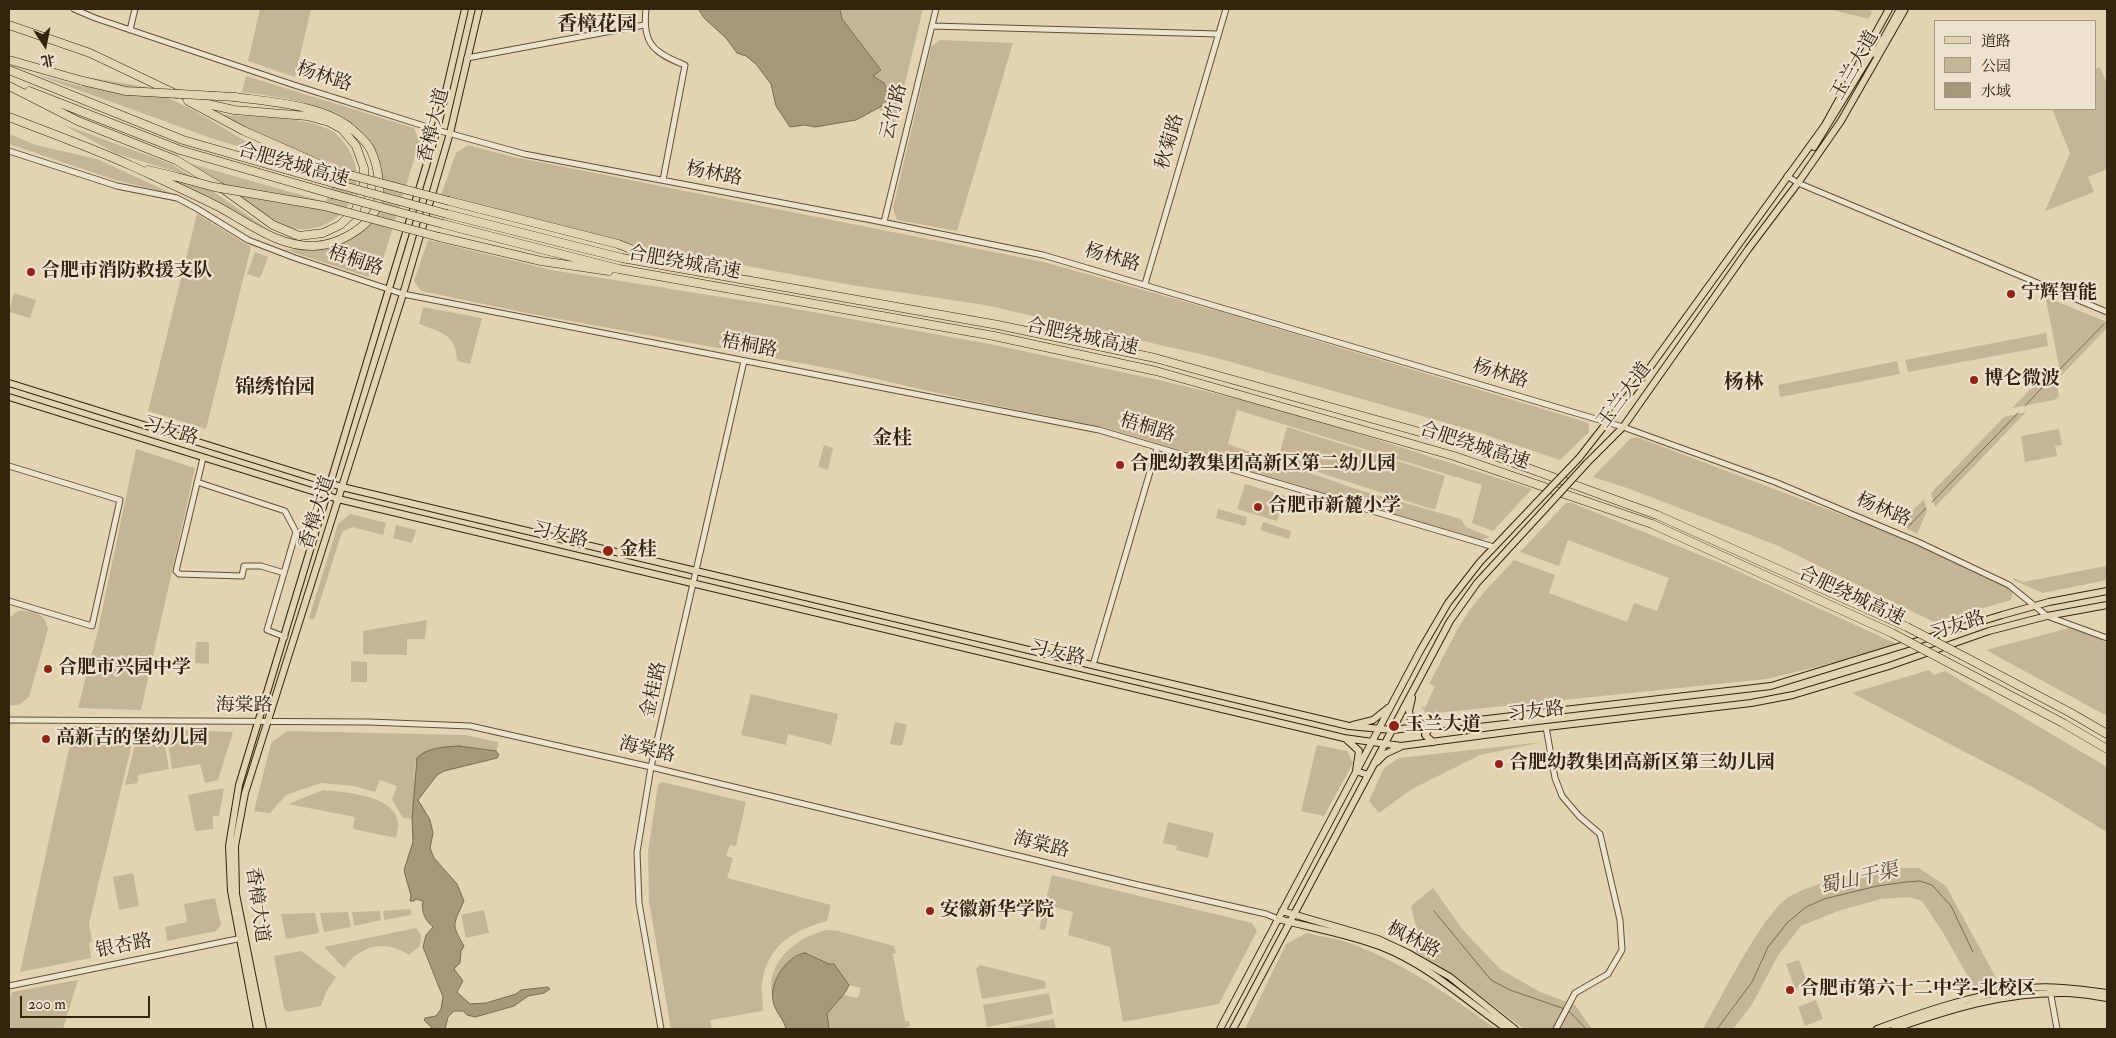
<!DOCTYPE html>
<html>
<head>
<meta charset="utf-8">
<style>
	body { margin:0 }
	#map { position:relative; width:2116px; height:1038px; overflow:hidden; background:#e3d3b2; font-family:"IM FELL Double Pica","Noto Serif SC",serif }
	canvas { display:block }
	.frame { position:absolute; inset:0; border:10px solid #35240d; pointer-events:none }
	.legend { position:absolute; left:1934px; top:20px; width:162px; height:90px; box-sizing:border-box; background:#ede2cd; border:1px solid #a39680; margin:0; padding:6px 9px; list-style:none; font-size:15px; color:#35240d }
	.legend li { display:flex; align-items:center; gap:10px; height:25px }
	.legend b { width:25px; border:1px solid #a39680 }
	.north { position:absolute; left:20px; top:20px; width:50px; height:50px; -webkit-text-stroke:4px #ede2cd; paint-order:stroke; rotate:169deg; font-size:14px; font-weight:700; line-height:20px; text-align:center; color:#35240d }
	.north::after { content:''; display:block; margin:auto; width:18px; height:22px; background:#35240d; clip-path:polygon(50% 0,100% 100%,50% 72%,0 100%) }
	.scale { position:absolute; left:20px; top:996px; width:130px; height:22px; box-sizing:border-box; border:2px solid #35240d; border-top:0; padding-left:6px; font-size:15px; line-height:18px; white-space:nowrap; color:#35240d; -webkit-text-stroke:4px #ede2cd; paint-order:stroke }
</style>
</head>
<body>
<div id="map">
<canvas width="2116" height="1038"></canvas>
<div class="frame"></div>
<ul class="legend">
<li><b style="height:6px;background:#e3d3b2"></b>道路</li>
<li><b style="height:14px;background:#c5b596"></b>公园</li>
<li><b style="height:14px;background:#a8987a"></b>水域</li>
</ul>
<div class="north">北</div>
<div class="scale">200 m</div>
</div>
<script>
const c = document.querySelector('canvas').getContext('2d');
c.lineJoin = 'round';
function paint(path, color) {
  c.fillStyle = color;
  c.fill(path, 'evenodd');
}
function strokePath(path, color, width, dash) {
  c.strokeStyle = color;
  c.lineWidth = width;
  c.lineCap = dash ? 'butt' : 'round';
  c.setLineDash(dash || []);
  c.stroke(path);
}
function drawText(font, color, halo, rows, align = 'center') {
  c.font = font + ' "IM FELL Double Pica","Noto Serif SC",serif';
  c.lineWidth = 4.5;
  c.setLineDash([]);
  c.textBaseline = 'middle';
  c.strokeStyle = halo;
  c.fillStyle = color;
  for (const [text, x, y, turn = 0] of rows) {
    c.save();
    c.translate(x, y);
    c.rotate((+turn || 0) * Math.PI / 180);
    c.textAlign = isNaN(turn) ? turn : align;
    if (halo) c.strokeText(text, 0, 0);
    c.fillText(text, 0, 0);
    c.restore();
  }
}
const green = new Path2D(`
	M260 9H311L295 77 248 61Z
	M840 9H923L895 124 879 109 882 106 892 104V102L884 83 873 76 881 70 842 19Z
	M1828 9H1863L1872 11 1869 19Z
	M940 40 1013 43 957 231 897 220 893 208 931 47Z
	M2100 67 2107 84V169L2088 177 2094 192 2045 211 2070 153 2052 109H2095V69Z
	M34 74 84 87 86 77 146 87 193 110 249 143 315 170 211 138Z
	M246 76 414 128 420 141 379 272 368 277 283 249C325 252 340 246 373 221 376 207 382 190 382 176 379 108 293 99 242 92Z
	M218 114C252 118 305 115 334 132 338 135 341 139 344 143 377 184 341 238 290 228 264 223 242 197 221 182 211 175 199 169 188 163L326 202 337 165 278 144Z
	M62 124 171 164 191 176 269 230 177 184 180 173 115 153Z
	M9 134 36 145 97 159 173 194 115 180 9 144Z
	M468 145 509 156 1044 262 1232 315 1589 423V432L1560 460 1468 429 1213 357 985 305 851 285 648 248 441 195 456 153Z
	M197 214 251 247 206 429 148 411Z
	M428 240 551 270 785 307 995 345 1154 379 1284 410 1532 489 1493 531 1472 523 1482 485 1237 410 1228 444 1356 489 1461 519 1466 527 1490 537 1481 540 1103 427 964 399 833 369 527 313 421 291 414 281Z
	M255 252 268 257 260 278 247 274Z
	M14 293 36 300 30 318 9 312Z
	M2048 298 2107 322V328L2061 376 2046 300Z
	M423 307 482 318 470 364 457 361C456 334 442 333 419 324Z
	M2046 333 2048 346 1908 372 1905 360Z
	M1897 361 1900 374 1780 397 1778 385Z
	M2053 366 2059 397 2054 400 2012 408Z
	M2026 412 1935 507 1931 493 2004 417Z
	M1287 427 1445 476 1435 510 1278 459Z
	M2059 429 2062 445 2055 446 2057 456 2025 462 2021 436Z
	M1637 437 1932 549 2002 583 2013 591 2011 600 1934 622 1776 545 1630 489 1593 477 1630 439Z
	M824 445 833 448 828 470 818 467Z
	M136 449 195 468 141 710 78 708 98 630Z
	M1245 484 1285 496 1277 521 1237 509Z
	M1924 499 1927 511 1917 534 1899 524Z
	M1566 503H1572L1720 563 1897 644 1849 659 1767 679 1427 714 1420 706 1425 708 1435 686 1429 684 1457 630 1469 611 1486 590 1514 560 1555 575 1549 593 1627 622 1634 603 1657 611 1669 578 1568 540 1559 566 1520 552Z
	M1218 509 1247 517 1245 526 1216 518Z
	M350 514 386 523 383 535 352 527 342 532 314 620 309 618 338 524Z
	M1263 522 1291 531 1289 539 1260 530Z
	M396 525 416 530 412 543 393 538Z
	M2106 566 2107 580 2043 593 2013 580 2014 578 2023 582Z
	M18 611C33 610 45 613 48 629L29 697C23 702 18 707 9 705V622L10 617Z
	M427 620 425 639H407V655L363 654V631Z
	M2080 625 2107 643V716L1986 650Z
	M196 642H209V664L195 663Z
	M351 661 367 662V682H351Z
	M1929 670 1934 675 1945 671 2107 767V832L2036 789 1852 693Z
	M751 694 838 714 831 745 788 734 786 745 741 735Z
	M895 722 907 725 902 746 890 744Z
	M74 726 136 727 89 923 92 942 89 943 91 958 20 972Z
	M139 729 162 730 169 769 138 775V783L125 785Z
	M166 729 233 732 218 780 205 783 200 764 172 769Z
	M287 731 465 735 498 742 497 751 459 746 415 764 414 804 412 819 403 818 392 800 397 786 380 780 375 792 354 786 321 783 286 795 270 813 254 811 271 743Z
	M1543 742 1480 755 1412 789 1379 813 1369 801 1384 768 1399 758Z
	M1317 745 1347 751 1353 763 1324 816 1301 811Z
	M662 782 746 802 736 846 730 845 726 856 733 858 727 878 831 905 827 921C793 930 767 946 762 983 761 992 763 1002 763 1011L710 1020 712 1029H671L649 901 648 852 658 785Z
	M224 788 219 816H213V829L198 831 195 830 188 795Z
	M323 790C344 792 395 795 398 822 399 827 397 833 396 838L353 829 355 817 288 804Z
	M1168 822 1214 833 1208 858 1176 850 1177 846 1163 843Z
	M1888 868H1919L1946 886 2001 987 1977 992 1942 931 1922 901 1909 897 1881 899 1838 911 1801 926 1779 954 1751 1006 1733 1029H1703C1721 999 1764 909 1792 895 1821 880 1857 875 1888 868Z
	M133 873 139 906 119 910 113 877Z
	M1052 875 1252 923 1257 931 1219 1004 1123 1022 1110 947 1068 935 1073 912 1051 906 1045 930 1039 929Z
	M1433 888 1463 930 1500 969 1540 992 1575 1005 1592 1029H1524L1453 975 1416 952 1419 939 1411 906Z
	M215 898 221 925 216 931 167 941 165 927 187 922 184 904Z
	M411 909V915L384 920 383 911Z
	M484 910 489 933 466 938 461 915Z
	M380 911 381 920 354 926 352 912Z
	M348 912 351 927 324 932 320 913Z
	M315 913 319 933 286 939 281 914Z
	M416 928 421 935 420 946 409 955C385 939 360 945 344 968L324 947Z
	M827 930 838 931 894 946 896 953 893 954 905 1021H909L910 1026 905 1029H829L827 1014 834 1004 844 995 858 998 861 988 849 985 834 964 775 985 773 1000C763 964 795 937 827 930Z
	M1307 933C1323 937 1340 939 1355 945 1407 965 1452 997 1496 1029H1245L1286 944Z
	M301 951 336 977 326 992 321 1006 288 1012 284 1009 274 956Z
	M1799 960 1808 985 1795 989 1786 964Z
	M980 965 1045 981 1046 988 982 999 976 969Z
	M78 980 63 1029H9V1002L12 992Z
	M1049 993 1053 1014 987 1027 983 1005Z
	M1816 1000 1823 1019 1805 1026 1798 1007Z
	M1054 1019 1056 1029H1002Z`);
const water = new Path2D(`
	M699 9H840L842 19 881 70 873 76 884 83 892 104 887 107 882 106 856 120 815 127 805 125 790 127 776 106 771 84 756 64 746 56 737 53 726 38 704 18Z
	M459 746 496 751 499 755 497 758 444 771 437 775 418 800 430 820 433 833 430 848 434 858 457 884 464 901C453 925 451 924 464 946L461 951 460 963 454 969 463 981 457 992 470 1004 486 1003 516 994 521 990 548 987 550 989 544 993 528 996 514 1006 475 1017 467 1015 463 1011H454L448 1017 445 1029H433L424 1020 425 1018 436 1016 441 1009 443 997 423 947 426 935 433 927C425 920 421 912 423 901L415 899 414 901H410L411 896 404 870 413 842 412 819 417 758C427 747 446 747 459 746Z
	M805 953 829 964H834L849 985C844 997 834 1004 827 1014L829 1029H786C784 1019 775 1012 773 1001 769 983 787 955 805 953Z`);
const stream = new Path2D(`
	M2060 369 2104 324
	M2025 406 2054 375
	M1932 502 2018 413
	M1909 526 1926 508
	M1434 911 1491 980 1510 990 1565 1009
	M1568 1010 1586 1029
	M1717 1029 1752 982 1768 947 1787 923 1806 907 1824 899 1877 886 1906 882 1920 881 1932 885 1951 906 1973 952`);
const minor = new Path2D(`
	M74 9 95 18 294 85 437 130 524 154 872 220 1043 255 1623 427 1775 482 1918 542 2009 585 2047 616 2107 638
	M646 9C642 44 654 53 685 65L663 180
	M932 26 1218 34
	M130 30 135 9
	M467 58 644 25
	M9 151 117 186 177 198 196 208 248 240 295 258 403 294 1099 430 1494 547
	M1787 176 1798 183 2107 312
	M884 222 936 9
	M1145 284 1226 9
	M203 458 176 571 179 574 242 576 244 566H261L284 573 267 630 285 637
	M9 466 120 500 92 626 9 601
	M197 482 285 511 296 532 284 573
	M1093 665 1157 448
	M9 720 369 722 470 726 651 767 1134 884 1266 914 1278 919
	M1546 727 1555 778 1562 796 1579 816 1600 834 1620 920 1622 950 1608 974 1575 993 1556 1029
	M9 986 242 938
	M2050 990 2057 1029
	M661 1029 639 903 637 852 651 767 744 361`);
const major = new Path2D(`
	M1875 54 1900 9
	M1814 147 1874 49
	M9 383 342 487 1349 726 1392 730 1771 686 2002 615 2049 602 2107 591
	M9 397 338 499 1344 738 1401 746 1530 729 1751 703 1793 695 1889 666 1989 631 2047 616 2107 605
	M1579 458 1648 370 1825 125 1889 9
	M1587 463 1623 427 1749 248 1798 183 1841 121 1905 9
	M1412 698 1409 711 1411 721 1431 726 1425 735 1433 742
	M1353 725 1373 720 1388 708
	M1347 740 1359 751 1356 771 1368 775
	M1377 762 1385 754 1400 747
	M1282 911 1378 939 1408 953 1450 977 1515 1029
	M1278 919C1312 928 1349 934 1382 947 1430 966 1466 1001 1507 1029
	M257 1029 231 891 229 846 239 785 437 130 465 9
	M263 1029 236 894 235 846 245 793 403 294 450 133 479 9
	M1220 1029 1420 651 1448 603 1480 562 1536 503
	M1233 1029 1450 621 1477 583 1545 509
	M1877 1029C1923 1012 1970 996 2019 989 2048 985 2078 989 2107 993
	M1894 1029C1950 1009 2006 992 2065 993 2079 993 2094 996 2107 998`);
const highway = new Path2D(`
	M9 25 90 53 176 94
	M9 60 83 81
	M9 70 183 140 333 183
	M9 86 78 121 176 160 219 186 273 225 299 236 323 233 340 225 356 210 364 183V168L356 146 342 129 329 122 307 116 234 110 212 105 185 96
	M29 91 180 150 332 194
	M188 101 244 131 335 171
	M9 117C50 133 92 148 132 166 160 179 189 192 217 206 248 222 277 247 314 246 336 245 366 230 376 209 384 194 377 157 367 144 363 139 358 134 353 130 325 105 271 102 235 97
	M148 170 177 177
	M449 201 618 244 664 262
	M447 214 622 258 998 325 1155 358 1459 443 1657 515 1907 627
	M443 224 619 269 994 336 1156 371 1454 456 1652 524 1892 633
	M439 237 541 261 609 271
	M1967 658 2071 713 2107 734
	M1949 663 2063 723 2107 749`);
const majorBridge = new Path2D(`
	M1536 503 1579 458
	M1545 509 1587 463`);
const highwayBridge = new Path2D(`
	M83 81 126 91 235 97
	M335 171 449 201
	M177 177 214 187 324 206 439 237
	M333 183 447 214
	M332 194 443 224
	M1907 627 1967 658
	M1892 633 1949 663`);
const markers = [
	[31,272,5,"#8f2418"],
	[2011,294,5,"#8f2418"],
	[1974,380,5,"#8f2418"],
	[1120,465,5,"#8f2418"],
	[1258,507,5,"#8f2418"],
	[608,551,6,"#8f2418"],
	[48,669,5,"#8f2418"],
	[1394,726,6,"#8f2418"],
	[46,739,5,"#8f2418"],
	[1499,764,5,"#8f2418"],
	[930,911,5,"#8f2418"],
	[1790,990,5,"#8f2418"]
];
const streetNames = [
	["玉兰大道",1856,66,-60],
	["杨林路",324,78,18],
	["云竹路",895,112,-76],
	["香樟大道",435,126,-76],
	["秋菊路",1171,142,-74],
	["合肥绕城高速",293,166,16],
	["杨林路",714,175,11],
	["杨林路",1112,259,16],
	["梧桐路",355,262,19],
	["合肥绕城高速",684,264,10],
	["合肥绕城高速",1082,338,12],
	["梧桐路",749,347,11],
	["杨林路",1500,375,17],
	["玉兰大道",1625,396,-53],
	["梧桐路",1147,429,17],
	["习友路",170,432,17],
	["合肥绕城高速",1474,447,18],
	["杨林路",1883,511,23],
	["香樟大道",318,513,-72],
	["习友路",560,536,13],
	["合肥绕城高速",1851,597,25],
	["习友路",1958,627,-18],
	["习友路",1057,654,13],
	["金桂路",655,690,-77],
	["海棠路",244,707],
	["习友路",1536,713,-7],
	["海棠路",647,751,13],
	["海棠路",1041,846,14],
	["香樟大道",256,905,82],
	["枫林路",1413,941,27],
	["银杏路",124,947,-11]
];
const poiNames = [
	["合肥市消防救援支队",41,272],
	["宁辉智能",2021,294],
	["博仑微波",1984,380],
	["合肥幼教集团高新区第二幼儿园",1130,465],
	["合肥市新麓小学",1268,507],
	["金桂",619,551],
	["合肥市兴园中学",58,669],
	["玉兰大道",1405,726],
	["高新吉的堡幼儿园",56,739],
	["合肥幼教集团高新区第三幼儿园",1509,764],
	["安徽新华学院",940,911],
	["合肥市第六十二中学-北校区",1800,990]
];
const neighbourhoodNames = [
	["香樟花园",597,26],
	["杨林",1744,384],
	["锦绣怡园",275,389],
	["金桂",892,440]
];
const waterNames = [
	["蜀山干渠",1859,880,-13]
];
paint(green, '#c5b596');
paint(water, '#a8987a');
strokePath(water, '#7a6a4e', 1);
strokePath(stream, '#7a6a4e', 1);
strokePath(minor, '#605036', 7);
strokePath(major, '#35240d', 8);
strokePath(highway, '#35240d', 9);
strokePath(minor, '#ede2cd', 5);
strokePath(major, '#e3d3b2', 6);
strokePath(highway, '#e3d3b2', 8);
strokePath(majorBridge, '#35240d', 8, []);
strokePath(highwayBridge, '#35240d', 9, []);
strokePath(majorBridge, '#e3d3b2', 6);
strokePath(highwayBridge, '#e3d3b2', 8);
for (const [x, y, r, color] of markers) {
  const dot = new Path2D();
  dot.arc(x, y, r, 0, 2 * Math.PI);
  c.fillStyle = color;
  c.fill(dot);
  strokePath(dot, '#ede2cd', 2);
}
drawText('19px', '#35240d', '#ede2cd', streetNames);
drawText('bold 19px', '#35240d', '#ede2cd', poiNames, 'left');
drawText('bold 20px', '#35240d', '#ede2cd', neighbourhoodNames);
drawText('italic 20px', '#58472e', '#ede2cd', waterNames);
</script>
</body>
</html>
